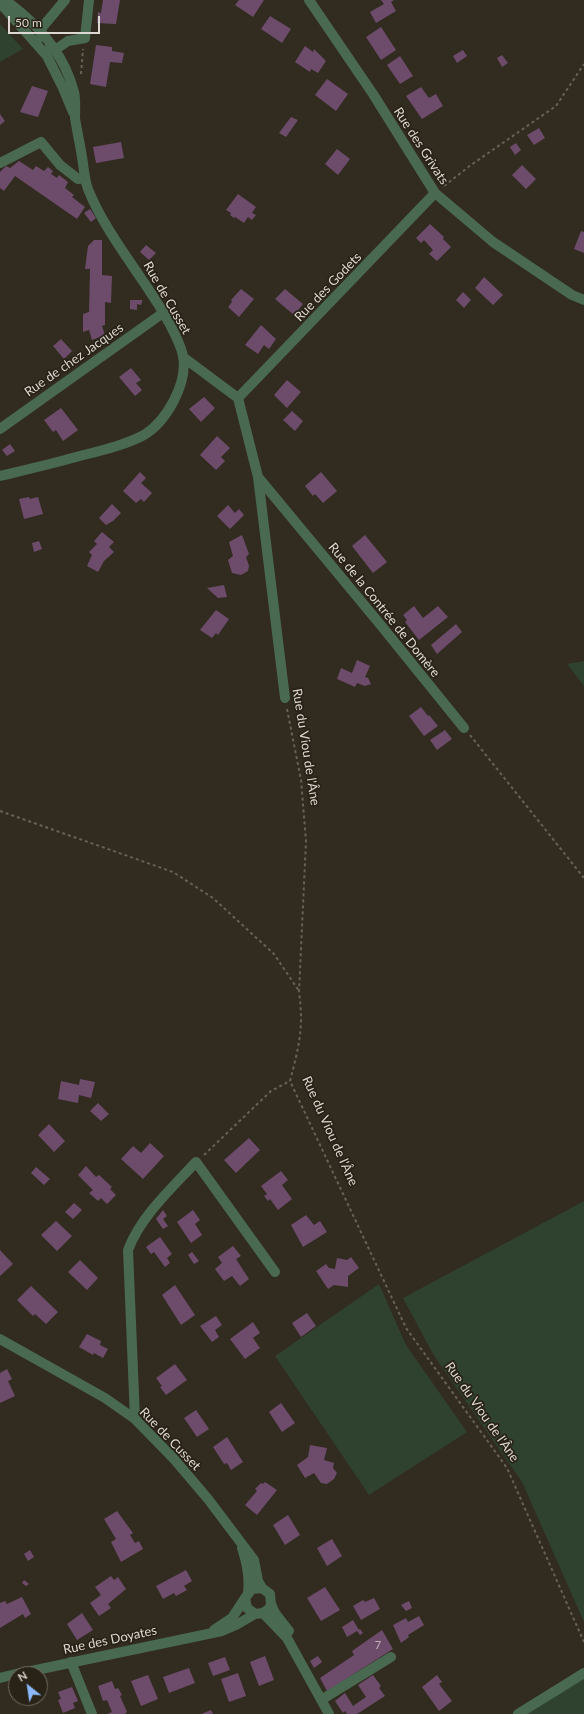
<!DOCTYPE html>
<html>
<head>
<meta charset="utf-8">
<style>
	body { margin:0 }
	#map { position:relative; width:584px; height:1714px; overflow:hidden; background:#322b20; font-family:Lato,sans-serif }
	canvas { display:block }
	.north { position:absolute; left:8px; top:1666px; width:40px; height:40px; box-sizing:border-box; background:#282217; border:1px solid #706b61; border-radius:50%; rotate:330deg; font-size:11px; font-weight:700; line-height:16px; text-align:center; color:#ddd8d1 }
	.north::after { content:''; display:block; margin:auto; width:14px; height:18px; background:#8bb9fc; clip-path:polygon(50% 0,100% 100%,50% 72%,0 100%) }
	.scale { position:absolute; left:8px; top:16px; width:92px; height:18px; box-sizing:border-box; border:2px solid #ddd8d1; border-top:0; padding-left:5px; font-size:12px; line-height:14px; white-space:nowrap; color:#ddd8d1; -webkit-text-stroke:3px #282217; paint-order:stroke }
</style>
</head>
<body>
<div id="map">
<canvas width="584" height="1714"></canvas>
<div class="north">N</div>
<div class="scale">50 m</div>
</div>
<script>
const c = document.querySelector('canvas').getContext('2d');
c.lineJoin = 'round';
function paint(path, color) {
  c.fillStyle = color;
  c.fill(path, 'evenodd');
}
function strokePath(path, color, width, dash) {
  c.strokeStyle = color;
  c.lineWidth = width;
  c.lineCap = dash ? 'butt' : 'round';
  c.setLineDash(dash || []);
  c.stroke(path);
}
function drawText(font, color, halo, rows, align = 'center') {
  c.font = font + ' Lato,sans-serif';
  c.lineWidth = 3.5;
  c.setLineDash([]);
  c.textBaseline = 'middle';
  c.strokeStyle = halo;
  c.fillStyle = color;
  for (const [text, x, y, turn = 0] of rows) {
    c.save();
    c.translate(x, y);
    c.rotate((+turn || 0) * Math.PI / 180);
    c.textAlign = isNaN(turn) ? turn : align;
    if (halo) c.strokeText(text, 0, 0);
    c.fillText(text, 0, 0);
    c.restore();
  }
}
const green = new Path2D(`
	M0 24 23 49 0 62Z
	M584 661V686L567 664Z
	M584 1201V1622L522 1482 433 1354 403 1298Z
	M379 1284 406 1345 467 1432 369 1495 275 1356Z
	M584 1679V1714H525Z`);
const building = new Path2D(`
	M103 0H120L116 24 97 23 98 12 101 13Z
	M239 0H264L253 17 235 5Z
	M381 0H394L391 2 396 11 376 23 370 12 384 4Z
	M270 16 291 29 282 43 261 29Z
	M381 27 396 50 381 60 366 37Z
	M96 45 112 47V51L124 53 122 63 110 62 106 87 90 84Z
	M305 46 313 52 314 49 326 61 318 73 311 69 310 72 295 62Z
	M463 50 467 56 457 63 453 56Z
	M502 55 508 63 502 67 497 58Z
	M400 56 413 76 400 84 387 65Z
	M327 79 348 94 336 111 315 95Z
	M32 86 48 91 38 117 20 112Z
	M421 87 429 98 436 94 443 106 422 119 406 96Z
	M0 114 5 121 0 125Z
	M291 117 298 120 286 137 279 133Z
	M539 128 545 138 534 145 527 135Z
	M121 142 124 158 96 163 93 147Z
	M516 143 521 150 515 155 510 147Z
	M337 149 350 159 338 175 325 164Z
	M19 161 33 170 36 166 44 171 48 167 53 171 51 174 57 178 59 175 68 182 65 188 74 195 72 197 85 207 77 219 15 176 4 191 0 188V172L6 166 10 168Z
	M522 165 536 179 526 189 512 175Z
	M238 194 256 207 252 213 256 215 252 220 248 217 244 223 235 217 234 218 230 215 231 213 226 210Z
	M90 209 96 218 91 222 84 213Z
	M430 224 444 237 443 239 451 247 437 261 429 254 433 250 424 240 421 243 416 238Z
	M581 231 584 232V253L574 249Z
	M94 240H102V275L112 276 111 303 105 302V325L102 326 105 335 92 340 89 330 83 332V314L89 312 90 269H85L88 246Z
	M146 245 156 253 149 260 140 252Z
	M484 277 503 295 493 305 475 288Z
	M241 289 254 299 239 317 228 307 232 302 231 300Z
	M285 289 303 304 294 315 275 299Z
	M463 292 471 300 464 308 456 300Z
	M130 300H142V302L141 305 137 304V310L130 309Z
	M261 325 276 339 269 349 264 345 258 354 245 345Z
	M61 339 72 351 64 359 53 346Z
	M131 368 141 380 136 383 142 390 135 396 119 377Z
	M287 380 301 392 287 408 274 395Z
	M204 397 215 408 201 422 189 409Z
	M61 408 78 430 63 441 56 430 53 432 44 420Z
	M292 411 303 421 295 431 283 420Z
	M217 436 230 448 221 457 225 461 216 470 200 455Z
	M10 444 15 451 7 456 2 450Z
	M140 472 146 478 141 483 152 493 144 502 141 499 136 503 123 491Z
	M321 472 337 491 323 503 315 494 313 496 305 486Z
	M29 497 30 499 38 497 43 514 24 519 19 499Z
	M112 504 121 513 113 521 106 525 99 518Z
	M228 505 235 513 239 509 244 515 230 529 217 516Z
	M102 532 114 542 109 547 114 552 104 561 98 572 87 566 92 555 89 552 97 544 94 541Z
	M242 535 249 554 246 557 249 566 248 571 241 575 232 573 228 560 233 556 229 542Z
	M365 535 387 562 373 573 352 546Z
	M39 541 42 549 34 552 32 543Z
	M224 585 227 597 218 598 207 588Z
	M414 606 423 618 438 606 448 617 419 640 405 622 407 620 403 615Z
	M216 610 229 619 218 635 216 633 212 638 200 630Z
	M456 624 462 632 437 654 431 645Z
	M357 660 370 666 365 677 368 678 371 684 365 686 357 683 355 687 337 679 341 668 352 673Z
	M421 707 428 716 429 715 438 726 424 736 409 716Z
	M445 730 452 739 437 750 430 740Z
	M80 1079 95 1082 91 1098 79 1095 78 1103 58 1099 61 1081 79 1085Z
	M98 1103 109 1114 101 1121 90 1111Z
	M49 1124 65 1141 54 1152 38 1135Z
	M249 1138 260 1150 236 1173 224 1160Z
	M150 1143 164 1156 143 1179 121 1159 133 1146 141 1153Z
	M86 1166 96 1177 99 1175 112 1187 110 1189 116 1195 107 1204 101 1198 98 1201 89 1193 93 1190 78 1175Z
	M36 1167 50 1179 44 1185 31 1173Z
	M281 1171 288 1180 282 1185 292 1199 278 1210 270 1199 268 1201 264 1196 267 1194 261 1186Z
	M74 1203 82 1210 73 1219 65 1212Z
	M163 1210 167 1216 163 1219 168 1226 163 1229 156 1219Z
	M193 1210 200 1220 195 1224 202 1235 191 1243 177 1222Z
	M306 1215 314 1225 320 1221 327 1232 303 1247 291 1225Z
	M56 1221 72 1236 57 1251 41 1235Z
	M160 1237 172 1254 167 1258 170 1263 165 1267 154 1252 151 1254 146 1247Z
	M233 1246 241 1256 236 1259 249 1279 240 1286 232 1276 224 1281 215 1269 222 1263 218 1257Z
	M0 1250 13 1264 0 1276Z
	M192 1252 199 1261 194 1264 188 1255Z
	M351 1257 359 1268 348 1276V1287L334 1285 328 1289 316 1271 326 1264 329 1268 335 1269 337 1258 347 1260Z
	M80 1260 98 1278 87 1290 68 1272Z
	M175 1285 195 1315 181 1325 162 1295Z
	M31 1286 58 1312 46 1324 35 1314 33 1316 17 1300Z
	M307 1313 316 1326 301 1337 292 1323Z
	M216 1316 222 1325 215 1330 219 1337 212 1342 200 1326Z
	M253 1322 260 1333 253 1338 260 1348 245 1359 230 1339Z
	M87 1334 101 1341 100 1345 108 1349 103 1358 94 1353 93 1355 79 1347Z
	M175 1364 187 1380 166 1395 160 1387 162 1386 156 1378Z
	M7 1369 12 1379 8 1381 15 1396 0 1403V1373Z
	M281 1403 295 1423 282 1432 269 1412Z
	M196 1410 209 1429 197 1437 184 1418Z
	M227 1437 243 1462 231 1470 227 1463 224 1464 213 1447Z
	M310 1445 327 1448 324 1460 334 1463 333 1468 337 1473 334 1479 327 1484 321 1483 314 1473 305 1478 297 1465 308 1457Z
	M265 1482 277 1490 257 1515 245 1505 257 1491 255 1489 261 1483 263 1484Z
	M117 1511 133 1533 130 1535 135 1543 139 1541 143 1549 121 1562 111 1542 116 1539 104 1519Z
	M288 1515 300 1535 285 1545 273 1525Z
	M332 1539 342 1556 327 1566 317 1548Z
	M30 1550 34 1557 28 1561 24 1554Z
	M186 1570 192 1581 184 1586 187 1590 176 1596 174 1593 163 1599 156 1586Z
	M111 1576 114 1580 118 1577 126 1589 108 1604 111 1608 99 1616 90 1603 101 1595 95 1587Z
	M24 1580 29 1584 26 1586 22 1583Z
	M325 1587 340 1610 321 1621 307 1598Z
	M22 1597 31 1614 25 1618 23 1614 0 1628V1603L5 1601 7 1604Z
	M374 1598 380 1609 361 1620 353 1606 363 1600 365 1602Z
	M409 1601 412 1608 406 1611 401 1605Z
	M82 1613 93 1630 77 1640 67 1624Z
	M419 1616 424 1625 408 1635 409 1637 401 1643 393 1625 406 1618 408 1622Z
	M353 1620 359 1630 360 1629 363 1633 360 1635 357 1631 347 1637 342 1627Z
	M382 1630 393 1649 327 1691 320 1678 354 1655 352 1651Z
	M265 1656 274 1680 259 1686 250 1662Z
	M318 1656 322 1662 314 1668 310 1661Z
	M225 1657 230 1670 213 1676 208 1663Z
	M189 1668 195 1683 169 1693 163 1677Z
	M238 1673 246 1696 229 1702 221 1679Z
	M148 1675 158 1699 141 1706 131 1681Z
	M373 1675 381 1686 379 1688 385 1696 357 1714H347L345 1711 343 1713 335 1701 345 1693 353 1706 366 1697 358 1685Z
	M437 1675 442 1682 439 1684 452 1701 439 1711 422 1687Z
	M112 1681 115 1689 118 1688 122 1695 120 1696 127 1712 125 1714H107L112 1712 107 1700 103 1701 98 1686Z
	M72 1687 78 1701 73 1703 75 1708 63 1713 58 1700 61 1699 58 1692Z
	M211 1710 213 1714H201Z`);
const path = new Path2D(`
	M81 74 83 49
	M444 186 471 165 556 106 584 64
	M287 709 301 780 306 841 299 992C304 1028 299 1046 290 1081L406 1328 507 1468 584 1642
	M470 735 584 878
	M0 811 173 872 213 898 274 954 299 991
	M204 1155 271 1091 290 1081`);
const minor = new Path2D(`
	M309 0 373 94 435 193 493 242 572 295 584 300
	M0 3 47 56 63 88 73 112
	M41 37 40 30 65 0
	M50 46 55 50 68 41 85 38 89 0
	M0 163 41 142 60 165 78 179 84 178
	M183 357 238 398 258 477 379 623 464 728
	M238 398 435 193
	M0 429 163 313
	M0 476C25 470 51 464 76 457 99 451 123 446 144 435 167 421 188 383 183 356 180 341 170 325 163 312 139 272 105 232 88 189 84 178 84 168 82 157 80 144 77 131 75 118 75 110 76 100 74 92 64 53 37 23 5 0
	M258 477 285 698
	M0 1339 105 1398 135 1419 174 1459 208 1499 254 1560 258 1581 262 1588 270 1594 271 1604 269 1609 263 1613 255 1614 247 1608 245 1598 252 1589 262 1588
	M135 1419 128 1250C141 1216 171 1189 196 1162L275 1272
	M242 1548C247 1563 250 1577 248 1593
	M271 1604 275 1613 289 1631
	M263 1613 287 1638 329 1714
	M214 1630 232 1618 245 1598
	M71 1662 92 1714
	M17 1674 222 1631 236 1625 255 1614
	M0 1678 16 1674
	M321 1700 391 1657
	M518 1714 584 1673`);
const numberNames = [
	["7",378,1645]
];
const streetNames = [
	["Rue des Grivats",421,146,57],
	["Rue des Godets",328,287,-46],
	["Rue de Cusset",167,298,60],
	["Rue de chez Jacques",74,360,-35],
	["Rue de la Contrée de Domère",384,610,51],
	["Rue du Viou de l'Âne",306,747,81],
	["Rue du Viou de l'Âne",330,1131,66],
	["Rue du Viou de l'Âne",482,1412,55],
	["Rue de Cusset",170,1439,46],
	["Rue des Doyates",110,1640,-12]
];
paint(green, '#2f412f');
paint(building, '#6d4c6b');
strokePath(path, '#686158', 2, [3, 3]);
strokePath(minor, '#496a51', 10);
drawText('11px', '#c1b5b8', null, numberNames);
drawText('13px', '#ddd8d1', '#282217', streetNames);
</script>
</body>
</html>
